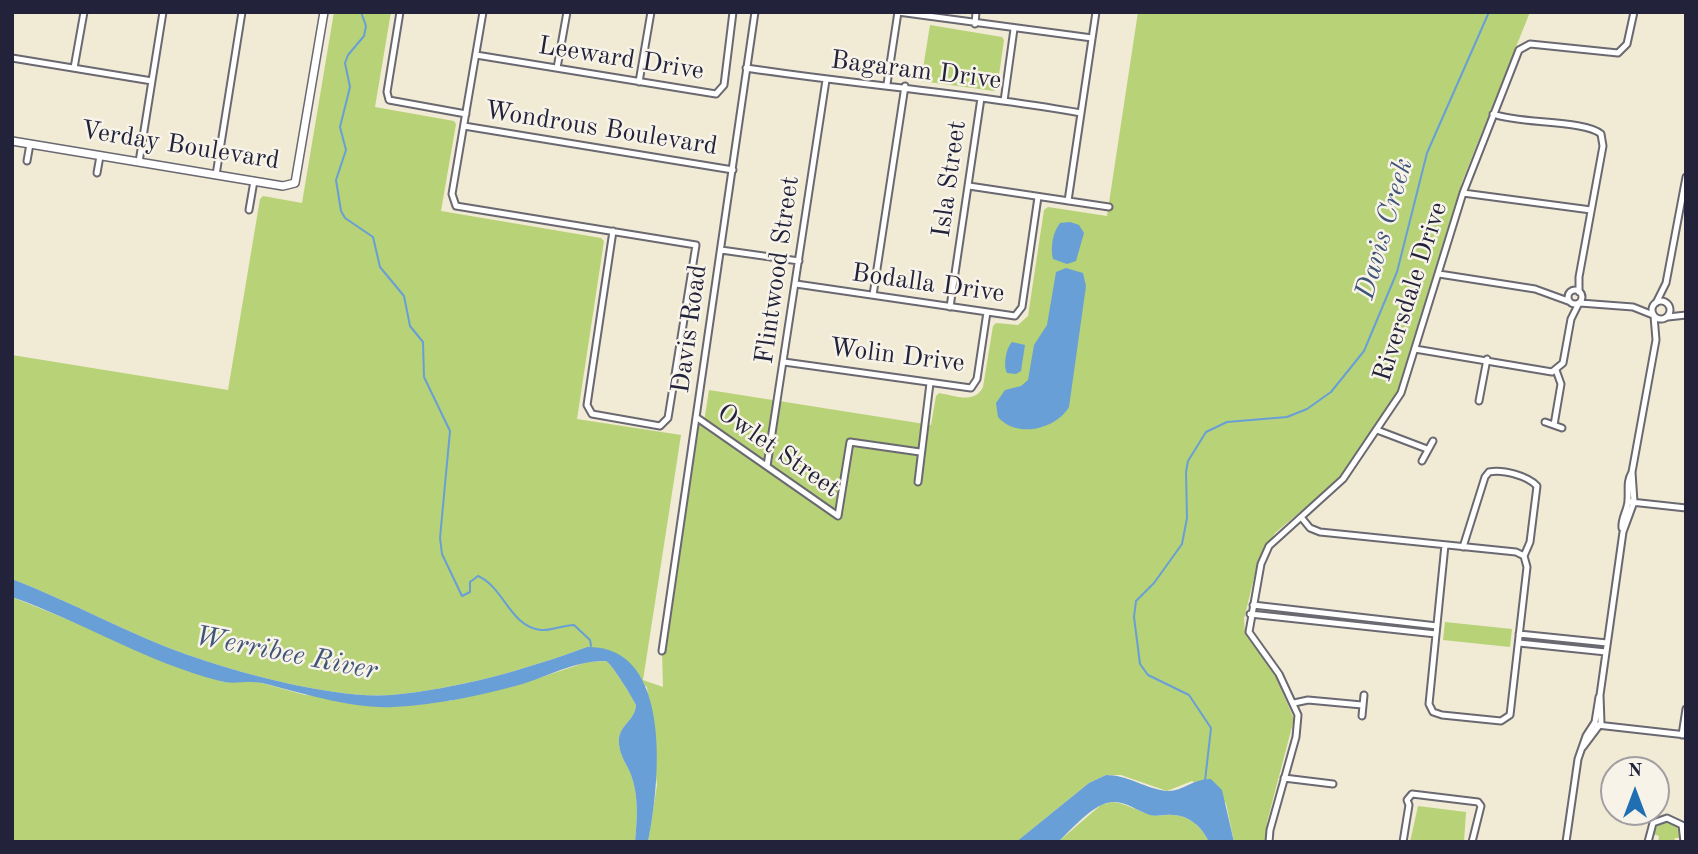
<!DOCTYPE html>
<html>
<head>
<meta charset="utf-8">
<style>
	body { margin:0 }
	#map { position:relative; width:1698px; height:854px; overflow:hidden; background:#f1ead4; font-family:"Old Standard TT",serif }
	canvas { display:block }
	.frame { position:absolute; inset:0; border:14px solid #22223b; pointer-events:none }
	.north { position:absolute; left:1600px; top:756px; width:70px; height:70px; box-sizing:border-box; background:#f7f3e8; border:2px solid #a29fa3; border-radius:50%; rotate:0deg; font-size:19px; font-weight:700; line-height:28px; text-align:center; color:#22223b }
	.north::after { content:''; display:block; margin:auto; width:24px; height:32px; background:#1f6fb2; clip-path:polygon(50% 0,100% 100%,50% 72%,0 100%) }
</style>
</head>
<body>
<div id="map">
<canvas width="1698" height="854"></canvas>
<div class="frame"></div>
<div class="north">N</div>
</div>
<script>
const c = document.querySelector('canvas').getContext('2d');
c.lineJoin = 'round';
function paint(path, color) {
  c.fillStyle = color;
  c.fill(path, 'evenodd');
}
function strokePath(path, color, width, dash) {
  c.strokeStyle = color;
  c.lineWidth = width;
  c.lineCap = dash ? 'butt' : 'round';
  c.setLineDash(dash || []);
  c.stroke(path);
}
function drawText(font, color, halo, rows, align = 'center') {
  c.font = font + ' "Old Standard TT",serif';
  c.lineWidth = 5;
  c.setLineDash([]);
  c.textBaseline = 'middle';
  c.strokeStyle = halo;
  c.fillStyle = color;
  for (const [text, x, y, turn = 0] of rows) {
    c.save();
    c.translate(x, y);
    c.rotate((+turn || 0) * Math.PI / 180);
    c.textAlign = isNaN(turn) ? turn : align;
    if (halo) c.strokeText(text, 0, 0);
    c.fillText(text, 0, 0);
    c.restore();
  }
}
const green = new Path2D(`
	M334 12H391L375 107 454 121 456 124 441 211 601 238 604 241 577 419 681 435 643 680 663 687 662 651 696 417 704 422 709 390 931 425 936 396 939 393C955 396 975 404 983 387L993 326 996 323 1018 325 1028 316 1044 210 1048 207 1107 216 1138 12H1530L1462 182 1396 395 1346 470 1325 491 1275 533 1258 561 1244 619 1245 634 1275 675 1294 719 1267 822 1265 842H1234L1226 803 1192 781 1167 791 1121 775H1106L1089 783 1016 842H648L657 785 647 687 587 647C525 670 457 689 391 695 335 699 242 674 188 655 128 634 72 602 12 579V355L228 390 260 199 263 196 302 203Z
	M930 25 1002 37 1004 40 997 89 994 91 921 81Z
	M12 597 223 682H258L305 695 449 701 518 685 587 662 606 661C612 664 632 697 636 705 635 722 617 725 619 744 620 757 627 764 631 775 639 796 637 820 635 842H12Z
	M1445 622 1512 629 1510 647 1443 640Z
	M1112 802C1126 803 1135 810 1148 814 1156 817 1162 815 1170 815 1188 814 1202 827 1209 842H1058L1101 805Z
	M1418 806 1466 812 1464 842H1410Z
	M1665 822 1677 826 1680 838H1675L1674 842H1658L1659 836 1653 834 1655 828Z`);
const water = new Path2D(`
	M1070 222 1079 225 1084 233 1076 261 1067 264 1053 259C1050 247 1053 232 1060 223Z
	M1066 268 1083 273 1086 286 1069 407C1056 429 1017 439 998 417L996 403 1005 390 1021 386 1028 380 1034 345 1047 325 1056 272Z
	M1012 342 1025 345 1021 371 1016 374 1007 373C1003 365 1006 348 1012 342Z
	M12 579C72 602 128 634 188 655 242 674 335 699 391 695 457 689 525 670 587 647 674 645 660 784 648 842H635C637 820 639 796 631 775 627 764 620 757 619 744 617 725 635 722 636 705 632 697 612 664 606 661 576 660 547 677 519 685 479 696 435 705 393 707 352 709 302 693 262 683 248 680 233 685 220 681 146 662 83 622 12 597Z
	M1106 775C1128 775 1146 789 1167 791 1182 792 1194 778 1211 779L1222 790 1234 842H1209C1202 827 1189 815 1172 815 1164 814 1158 817 1150 815 1134 810 1122 797 1104 804 1088 810 1071 830 1058 842H1016L1089 783Z`);
const stream = new Path2D(`
	M361 12 366 26 364 36 348 55 345 63 350 87 340 127 346 150 336 180 341 211 345 218 373 237 380 267 404 296 410 326 423 342 424 377 450 431 440 538 442 554 462 596 470 592V582L478 576C504 587 510 627 541 630 552 631 563 625 574 625L590 640 591 646
	M1205 781 1211 728 1189 695 1148 675 1140 664 1134 617 1136 601 1154 583 1182 544 1187 518 1186 472 1188 461 1206 432 1227 422 1287 417 1307 409 1331 392 1364 351 1397 272 1427 153 1489 12`);
const minor = new Path2D(`
	M400 12 387 92 389 100 466 114
	M483 12 452 194 456 206 696 245 668 418 660 426 592 414 587 405 613 231
	M898 12 1092 38
	M975 24 976 12
	M476 55 716 94 724 85 733 12
	M12 58 152 81
	M74 68 84 12
	M557 68 567 12
	M746 68C858 85 970 93 1081 113
	M639 82 651 12
	M887 84 898 12
	M1004 101 1014 29
	M1493 114C1519 124 1585 120 1601 134L1603 146 1579 277V292
	M464 126 733 170
	M27 161 30 144
	M139 162 163 12
	M97 173 100 156
	M216 175 242 12
	M969 186 1109 207
	M1463 193 1591 210
	M1068 201 1096 12
	M249 210 254 181
	M721 250 799 261
	M1439 274 1535 289 1568 301
	M796 284 1015 316 1022 307 1038 197
	M1568 297a7 7 0 1 1 14 0a7 7 0 1 1-14 0Z
	M873 295 905 86
	M1652 310a9 9 0 1 1 18 0a9 9 0 1 1-18 0Z
	M1580 303 1633 307 1653 315
	M1656 303 1666 283 1686 177
	M950 307 981 98
	M1668 317 1686 315
	M1415 349 1552 372 1563 363 1571 319 1579 303
	M784 362 971 388 977 379 987 312
	M1479 401 1487 359
	M696 417 838 516 850 442 920 452
	M1545 422 1562 428
	M1554 425 1561 384 1556 370
	M1377 430 1427 449
	M1422 461 1433 441
	M767 466 826 80
	M918 482 930 383
	M1631 502 1686 508
	M1301 517 1310 528 1320 532 1516 552 1524 556
	M1622 528C1621 517 1628 510 1628 500 1629 489 1626 483 1632 472L1656 340 1654 316
	M1445 545 1429 704 1433 712 1442 715 1501 721 1510 715 1527 567 1524 556
	M1463 547 1485 477 1489 472C1503 469 1528 476 1537 486L1530 542 1524 556
	M1253 605 1437 626
	M1250 614 1436 634
	M1519 634 1607 643
	M1519 643 1606 652
	M662 651 755 12
	M1294 703 1308 700 1362 705
	M1362 716 1364 695
	M1597 725 1686 735
	M1682 735 1686 709
	M1583 747 1601 723 1600 695 1623 532 1634 502 1632 472
	M1284 778 1333 784
	M1269 842 1270 830 1296 737 1298 715 1279 674 1249 632 1261 564 1269 546 1343 479 1401 393 1463 193 1519 50 1530 44 1618 53 1627 44 1634 12
	M1403 842 1409 805 1407 800 1412 794 1478 802 1481 806 1472 842
	M1566 842 1578 759 1586 736 1595 722 1599 697
	M1648 842 1653 823 1667 818 1682 825 1684 842`);
const tertiary = new Path2D(`
	M12 141 283 186 295 183 324 12`);
const streetNames = [
	["Leeward Drive",621,59,9],
	["Bagaram Drive",916,71,7],
	["Wondrous Boulevard",601,129,9],
	["Verday Boulevard",180,146,9],
	["Isla Street",950,179,-82],
	["Flintwood Street",778,270,-82],
	["Bodalla Drive",928,284,8],
	["Riversdale Drive",1411,292,-72],
	["Davis Road",690,329,-82],
	["Wolin Drive",897,356,7],
	["Owlet Street",778,451,35]
];
const waterNames = [
	["Davis Creek",1385,229,-74],
	["Werribee River",286,654,11]
];
paint(green, '#b7d277');
paint(water, '#689fd6');
strokePath(stream, '#689fd6', 2);
strokePath(minor, '#6a6871', 9);
strokePath(tertiary, '#6a6871', 10);
strokePath(minor, '#fff', 5);
strokePath(tertiary, '#fff', 7);
drawText('26px', '#22223b', '#f7f3e8', streetNames);
drawText('italic 28px', '#3e5479', '#f7f3e8', waterNames);
</script>
</body>
</html>
